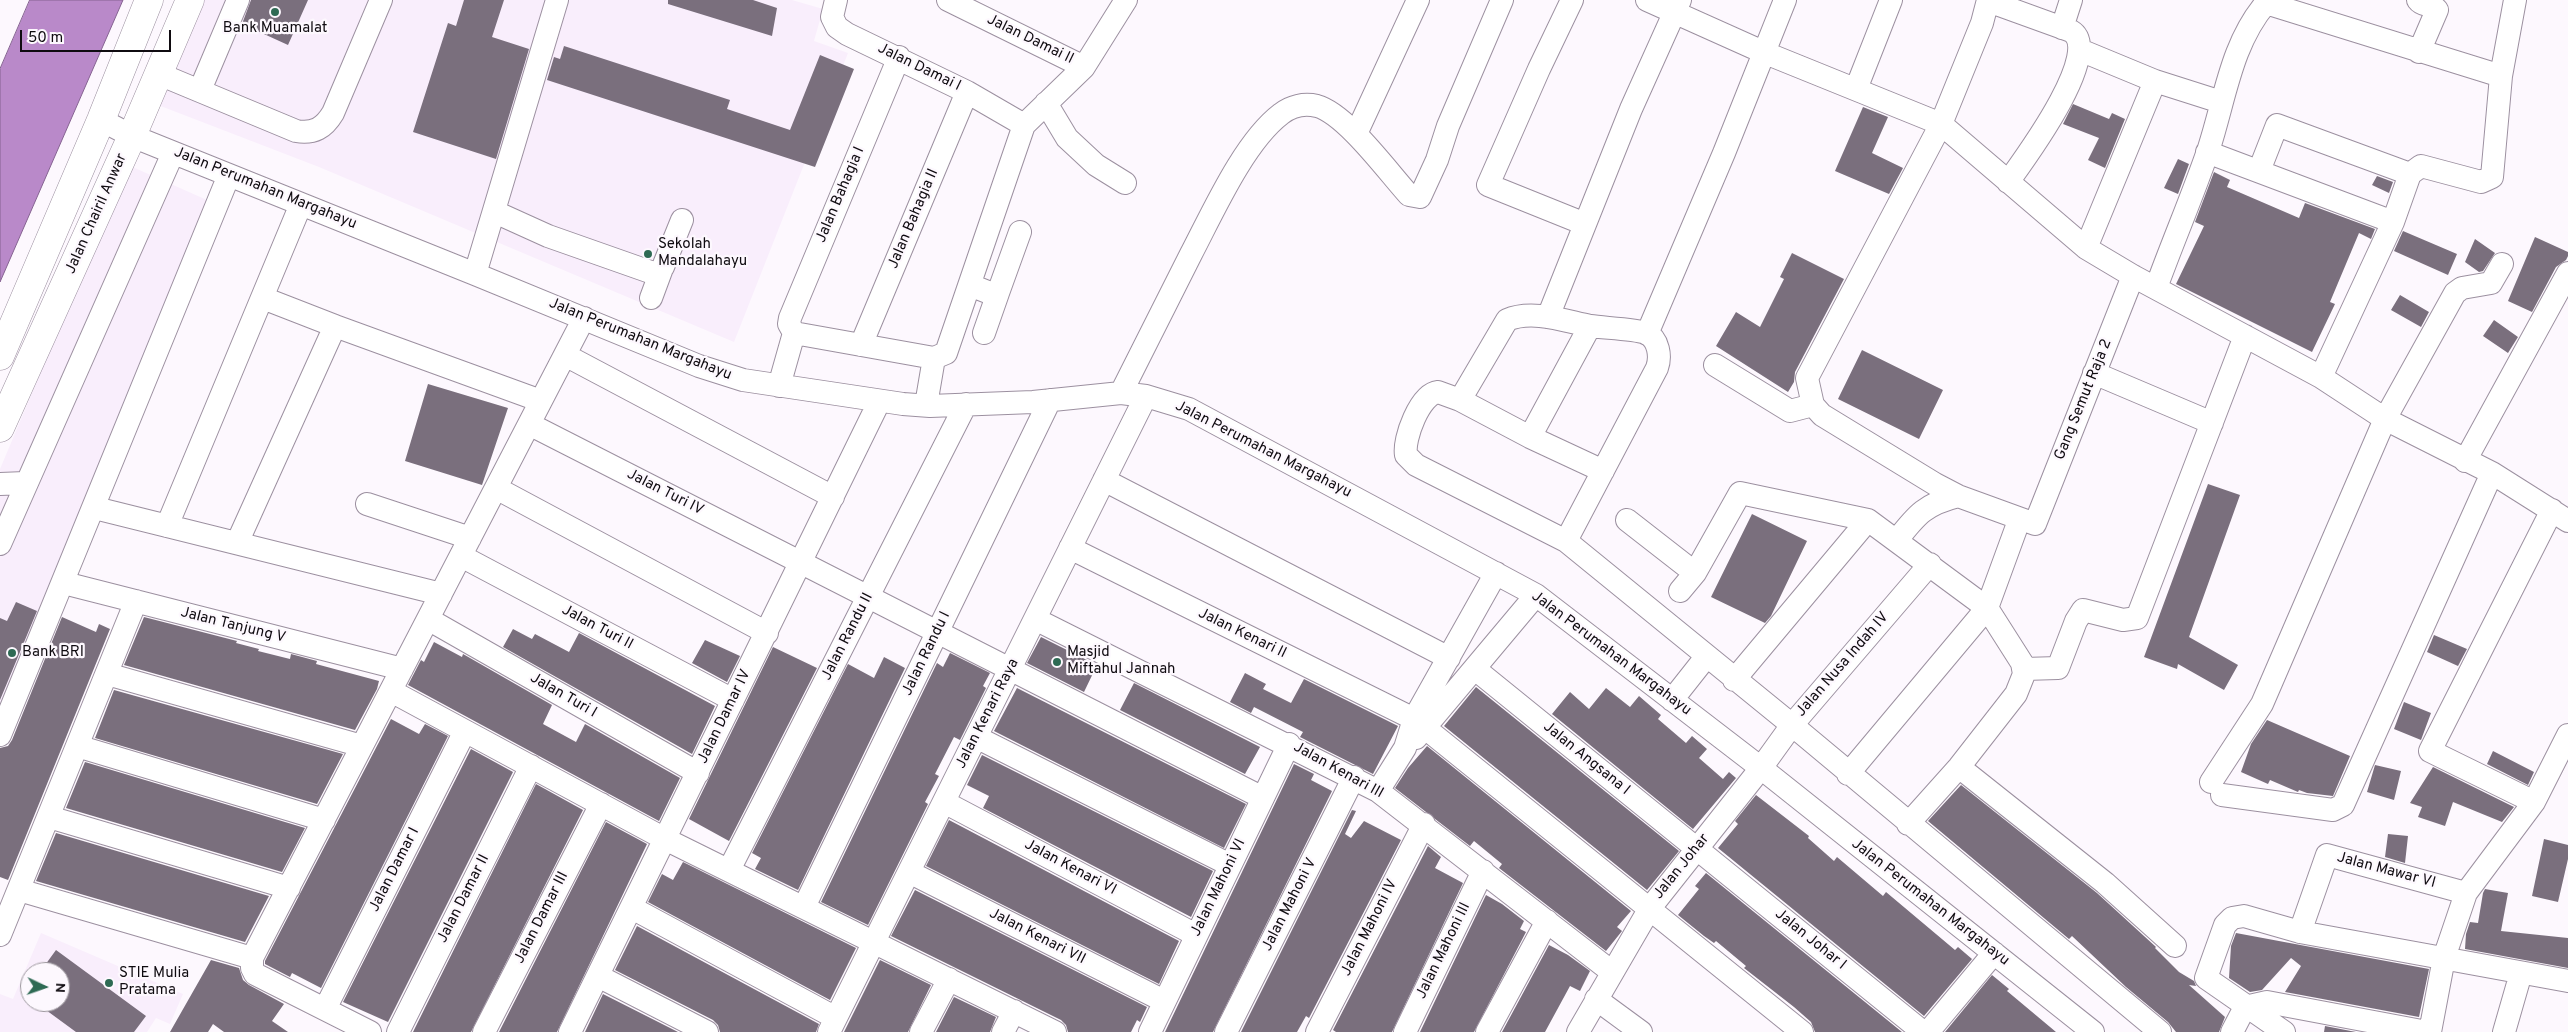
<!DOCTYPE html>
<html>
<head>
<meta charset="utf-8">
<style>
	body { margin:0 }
	#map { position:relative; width:2568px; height:1032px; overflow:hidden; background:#fdf8fe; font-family:Overpass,sans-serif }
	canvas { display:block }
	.north { position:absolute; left:20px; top:962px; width:50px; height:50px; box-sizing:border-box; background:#fdf8fe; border:1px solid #9e999f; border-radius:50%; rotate:93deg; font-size:14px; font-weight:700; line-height:20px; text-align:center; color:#0f0b10 }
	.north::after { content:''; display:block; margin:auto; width:18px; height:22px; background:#2e6a54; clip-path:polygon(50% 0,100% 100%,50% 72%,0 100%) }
	.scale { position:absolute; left:20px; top:30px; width:151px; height:22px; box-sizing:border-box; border:2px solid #0f0b10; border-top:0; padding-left:6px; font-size:15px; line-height:18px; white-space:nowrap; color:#0f0b10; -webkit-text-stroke:4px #fdf8fe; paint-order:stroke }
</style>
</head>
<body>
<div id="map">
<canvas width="2568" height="1032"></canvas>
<div class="north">N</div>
<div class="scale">50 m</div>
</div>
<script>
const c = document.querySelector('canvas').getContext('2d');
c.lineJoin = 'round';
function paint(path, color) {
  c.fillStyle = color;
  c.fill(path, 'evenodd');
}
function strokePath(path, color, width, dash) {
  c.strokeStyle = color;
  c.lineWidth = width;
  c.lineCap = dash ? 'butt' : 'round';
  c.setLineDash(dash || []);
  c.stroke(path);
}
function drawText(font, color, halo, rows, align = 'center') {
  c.font = font + ' Overpass,sans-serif';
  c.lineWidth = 4.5;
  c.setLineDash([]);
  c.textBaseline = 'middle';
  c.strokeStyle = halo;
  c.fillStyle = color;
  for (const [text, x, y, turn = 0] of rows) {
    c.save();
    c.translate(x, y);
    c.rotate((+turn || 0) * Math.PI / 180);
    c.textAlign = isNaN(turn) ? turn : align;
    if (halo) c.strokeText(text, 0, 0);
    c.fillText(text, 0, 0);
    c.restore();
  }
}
const built = new Path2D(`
	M203 0H792L823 9 814 41 848 53 734 342 319 167 158 105Z
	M128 165 207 200 0 710V469Z
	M41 933 183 994 170 1024 156 1018 147 1032H0V994L13 999ZM30 972H60V1002H30Z`);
const water = new Path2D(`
	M30 0H123L0 282V69Z`);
const building = new Path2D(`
	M251 0H308L288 45 242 24Z
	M464 0H504L492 37 529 49 496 159 413 132 448 23 456 26Z
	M668 0H753L777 8 772 36 668 4Z
	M564 46 730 100 727 109 790 130 820 55 854 69 815 167 547 80 554 57 560 59Z
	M2073 104 2109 119 2112 113 2125 119 2105 168 2088 160 2099 138 2063 124Z
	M1863 107 1888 117 1872 153 1903 168 1889 194 1835 171Z
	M2178 159 2189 164 2178 194 2164 188Z
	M2214 172 2230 180 2227 187 2299 218 2305 203 2375 229 2371 239 2359 233 2330 302 2335 304 2312 352 2176 284 2204 226 2195 222Z
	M2377 176 2393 182 2389 193 2372 185Z
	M2403 231 2457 254 2448 275 2394 251Z
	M2535 237 2568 252V256L2566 260 2556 267 2532 312 2508 301Z
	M2475 239 2495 253 2483 271 2479 272 2465 262Z
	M1792 253 1844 279 1795 372 1794 382 1788 392 1716 346 1736 312 1760 327 1784 279 1780 277Z
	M2400 295 2429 312 2421 327 2391 310Z
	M2494 320 2518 337 2508 353 2483 336Z
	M1862 350 1943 390 1919 439 1838 399Z
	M428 384 508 408 482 485 405 461Z
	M2208 484 2240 495 2189 637 2238 665 2224 690 2178 664 2177 669 2144 657Z
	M1752 514 1807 541 1771 616 1765 623 1711 597Z
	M16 602 37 611 0 700V618L7 621Z
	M62 617 96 632 99 624 110 629 8 880 0 877V748L8 746 12 740Z
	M144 617 237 641 236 643 259 649 258 651 290 659 291 654 317 661 316 664 379 681 377 689 355 730 124 665Z
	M513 629 532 639 535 634 569 652 579 633 715 706 692 754 503 647Z
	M2434 635 2467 649 2458 666 2427 652Z
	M1041 637 1097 665 1084 692 1027 663Z
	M705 640 740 656 727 682 692 663Z
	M434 642 462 657 463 654 552 705 543 724 576 742 585 724 680 778 659 821 408 685 421 660 424 662Z
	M773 647 817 668 729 841 689 819Z
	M950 653 990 673 983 686 986 688 960 740 954 737 935 774 939 776 925 802 928 804 868 925 821 902 937 663 943 667Z
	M884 657 905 668 798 890 755 869 761 858 752 853 848 664 874 678Z
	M1245 673 1266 684 1263 689 1291 703 1304 679 1398 726 1373 774 1300 737 1303 732 1254 707 1251 713 1230 702Z
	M1134 683 1260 747 1245 774 1120 710Z
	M1476 687 1679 851 1647 890 1444 726Z
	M1017 688 1246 804 1224 848 994 731Z
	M1606 688 1630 707 1639 696 1661 715 1658 719 1686 743 1692 736 1707 749 1699 758 1723 779 1729 772 1736 778 1693 829 1552 714 1570 692 1589 709Z
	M114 690 343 754 317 804 95 738Z
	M2404 702 2431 713 2421 740 2394 729Z
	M391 719 419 734 425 724 448 736 321 988 292 973 290 977 265 964V961Z
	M2267 720 2350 756 2333 796 2307 793 2299 790 2298 792 2270 780 2268 784 2241 772 2251 744Z
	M1427 746 1631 911 1617 927 1622 931 1606 951 1499 868 1502 864 1474 841 1470 846 1395 788 1408 768Z
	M471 749 513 772 388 1022 343 1002Z
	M2493 751 2534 772 2528 785 2487 764Z
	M982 755 1213 871 1191 917 983 808 989 796 967 785Z
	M85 762 305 828 282 872 66 808Z
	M1294 764 1314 774 1311 780 1332 791 1213 1032H1165Z
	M2375 765 2401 771 2394 800 2367 792Z
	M2433 767 2514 807 2502 822 2453 802 2445 826 2418 817 2422 807 2410 803Z
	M536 784 583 810 471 1032H413Z
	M1961 785 2097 893 2156 947 2155 948 2179 972 2194 981 2196 986 2189 985 2225 1017 2219 1032H2176L2168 1022 2126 987 2072 936 2069 939 1928 821Z
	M1756 795 1809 836 1808 838 1834 861 1837 857 1883 896 1886 892 1955 950 1958 947 1972 959 1924 1016 1718 848 1738 824 1735 821Z
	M1352 810 1356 811 1345 834 1351 838 1364 821 1401 840 1309 1018 1306 1016 1297 1032H1241Z
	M949 820 1179 941 1159 984 926 866Z
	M606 822 647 844 557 1032H499Z
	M56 833 269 896 245 942 36 881Z
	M2388 834 2408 836 2405 863 2385 857Z
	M2544 839 2568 845V859L2558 902 2532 896Z
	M1428 846 1441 857 1435 868 1463 883 1392 1032H1336L1333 1030Z
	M683 862 856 948 830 1000 648 902 662 874 673 880Z
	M1706 873 1902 1032H1815L1811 1022 1794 1007 1744 968 1746 966 1716 941 1714 943 1704 936 1678 915 1699 889 1695 886Z
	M2485 889 2508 893 2501 931 2568 938V968L2465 949 2466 934 2470 922 2478 923 2483 893Z
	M915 890 1147 1007 1140 1022 1137 1020 1131 1032H1068L1066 1025 1061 1020 891 936Z
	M1486 895 1502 904 1524 921 1520 929 1526 932 1474 1032H1420Z
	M637 926 819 1024 816 1032H720L718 1025 713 1020 615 970Z
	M2236 933 2429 969 2419 1017 2285 992 2301 966 2291 958 2262 990 2250 992 2229 978 2231 946Z
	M1549 945 1568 955 1590 971 1580 991 1570 986 1545 1032H1502Z
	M56 950 146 1016 134 1032H76L35 1002H60V972H40Z
	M211 960 239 968 243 980 249 985 284 1004 272 1021 288 1032H224L213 1024 208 1032H170Z
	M880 960 931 985 908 1032H844Z
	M1992 975 2009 989 2007 991 2056 1032H1945Z
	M603 994 678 1032H585Z
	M954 997 996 1017 990 1032H936Z
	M2325 1026 2356 1032H2324Z`);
const minor = new Path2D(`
	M836 0 832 17 837 27 847 34 967 92 1024 125
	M948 0 1084 67
	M1572 0 1539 69 1488 185 1585 224
	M1647 0 1763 52 1941 124 2086 248 2133 276 2321 377 2385 419 2492 473 2568 521
	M1988 0 1982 23 1941 124 1807 378 1813 405 1822 415 1935 484 1958 496 2035 524 2133 276
	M2418 0C2423 7 2432 3 2437 10L2419 52
	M1988 1 2071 31C2105 51 2023 161 2008 182
	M2062 28 2071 0
	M2080 50 2155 81 2221 102
	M159 74 296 131C314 134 324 128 333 113L381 0
	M1856 89 1891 0
	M200 90 238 0
	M1046 103 1067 138 1096 165 1125 183
	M101 120 132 136 475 274 699 366 743 380 903 404 930 406 1033 402 1121 393 1146 396 1189 409 1536 595 1761 768 2093 1032
	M1356 134 1418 0
	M2207 152 2393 222
	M2259 171 2277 125 2410 174
	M495 212 548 236 656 274 663 267 682 220
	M2086 248 2155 81
	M475 274 557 0
	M970 285 990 293H998L1020 232
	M2156 288C2173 241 2193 195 2209 148 2225 99 2231 44 2266 3L2501 76
	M263 298 335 326
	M651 298 661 271
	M1548 317 1631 109 1680 0
	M794 333 934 358 946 353 1024 125 1084 67 1126 0
	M794 333 789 324 790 318 899 57
	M984 333 998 293
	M1647 334 1724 153 1785 0
	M861 345 967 92
	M565 355 833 497
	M1715 365 1790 411 1813 405
	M2094 373 2212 423
	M2321 377 2393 222 2410 174 2421 166 2481 182 2492 177 2501 76 2515 0
	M779 386 794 333
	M1121 393C1145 346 1168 300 1191 254 1213 212 1244 142 1281 114 1291 106 1304 103 1317 106 1346 114 1388 172 1409 195L1420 197 1437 160 1448 126 1502 0
	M1460 400 1507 320C1532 309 1565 321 1590 326L1530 437
	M926 405 934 358
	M529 424 1263 798
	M2465 461 2568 273
	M1603 471 1530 437 1460 400 1438 392C1420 394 1403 439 1406 455L1416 465 1566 541 1792 725 2160 1032
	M1104 480 1449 658
	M0 484 25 483
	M496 488 767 633
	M367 504 470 538
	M95 508 441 594
	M1627 520 1695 573
	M167 526 301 204
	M1897 540C1917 514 1926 504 1958 496
	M1566 541 1657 368C1661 357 1659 339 1646 333 1635 329 1604 328 1590 326
	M237 543 335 326 541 401
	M0 544 173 153
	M1070 548 1414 719 1802 1032
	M461 556 733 700
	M64 583 402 669
	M1680 591 1695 573 1740 493 1868 520
	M428 619 698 773
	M1035 619 1378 791 1612 972
	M1475 669 1923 1032
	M2024 669 2058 668 2076 621 2083 610 2123 620 2137 618 2245 336
	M107 674 362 746
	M1734 680 1868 520 1987 608 2022 663 2024 674 2016 694 1959 767 1908 824
	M391 691 665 839 1055 1032
	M1672 700 1706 657
	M0 735 229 175
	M976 737 1230 865
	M1416 738 1536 595
	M77 746 324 820
	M1959 767 2105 883 2175 946
	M1848 774 1987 608 2017 526
	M2211 782 2262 704 2385 419 2455 293 2462 288 2491 283 2502 264
	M1378 791 1405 748 1414 719 1496 573
	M2222 795 2333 810 2343 805 2492 473
	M944 802 1196 935
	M2534 802 2430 751 2552 510
	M49 817 289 888
	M729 870 966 404
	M909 872 1164 1001
	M19 890 252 958
	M804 907 1050 400
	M632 908 836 1018
	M2300 932 2327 855 2466 893
	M0 935 136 601
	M598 976 707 1032
	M1596 999 1641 1032
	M325 1009 465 731
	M370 1032 255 974 252 968V958L584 318
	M398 1032 531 766
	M484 1032 601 804
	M570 1032 879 402
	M829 1032 1146 396
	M921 1032 949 979
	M1003 1032 1014 1011
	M1150 1032 1289 744
	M1226 1032 1354 777
	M1317 1032 1424 824
	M1405 1032 1483 871
	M1487 1032 1547 921
	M1578 1032 1650 908 1761 768 1792 725 1930 564
	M1928 1032 1994 953
	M2232 1032 2245 1007 2267 1002 2427 1032
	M2284 1032 2206 978 2225 925 2232 918 2244 916 2300 932 2568 981
	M2430 1032 2444 958 2466 893 2534 802 2568 735
	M2504 1032 2521 973`);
const major = new Path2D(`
	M0 356 101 120 149 0
	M0 428 132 136 190 0`);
const markers = [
	[275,12,5,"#2e6a54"],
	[648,254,5,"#2e6a54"],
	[12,653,5,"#2e6a54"],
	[1057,662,5,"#2e6a54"],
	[109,983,5,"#2e6a54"]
];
const poiNames = [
	["Bank Muamalat",275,29,"center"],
	["Sekolah",658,245],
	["Mandalahayu",658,262],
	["Bank BRI",22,653],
	["Masjid",1067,653],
	["Miftahul Jannah",1067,670],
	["STIE Mulia",119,974],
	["Pratama",119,991]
];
const streetNames = [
	["Jalan Damai II",1030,40,26],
	["Jalan Damai I",919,68,26],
	["Jalan Perumahan Margahayu",265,189,22],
	["Jalan Bahagia I",841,195,-67],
	["Jalan Chairil Anwar",97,214,-66],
	["Jalan Bahagia II",914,219,-67],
	["Jalan Perumahan Margahayu",640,340,22],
	["Gang Semut Raja 2",2084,400,-68],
	["Jalan Perumahan Margahayu",1263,450,27],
	["Jalan Turi IV",665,493,27],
	["Jalan Tanjung V",233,626,14],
	["Jalan Turi II",597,628,28],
	["Jalan Kenari II",1242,634,26],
	["Jalan Randu II",848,637,-63],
	["Jalan Randu I",927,654,-64],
	["Jalan Perumahan Margahayu",1611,654,37],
	["Jalan Nusa Indah IV",1843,665,-49],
	["Jalan Turi I",563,696,30],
	["Jalan Kenari Raya",988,714,-63],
	["Jalan Damar IV",725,717,-64],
	["Jalan Angsana I",1586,759,39],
	["Jalan Kenari III",1338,771,29],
	["Jalan Johar",1682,867,-51],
	["Jalan Kenari VI",1070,868,28],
	["Jalan Damar I",395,870,-63],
	["Jalan Mawar VI",2386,871,15],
	["Jalan Mahoni VI",1219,888,-64],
	["Jalan Damar II",464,899,-63],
	["Jalan Perumahan Margahayu",1930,903,38],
	["Jalan Mahoni V",1290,905,-63],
	["Jalan Damar III",542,918,-63],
	["Jalan Mahoni IV",1370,928,-63],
	["Jalan Kenari VII",1037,937,27],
	["Jalan Johar I",1810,940,39],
	["Jalan Mahoni III",1444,951,-64]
];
paint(built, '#f9eefc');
paint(water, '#b989c9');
strokePath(water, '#866392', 1);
paint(building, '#7a6f7d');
strokePath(minor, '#9c90a0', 24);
strokePath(major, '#9c90a0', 29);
strokePath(minor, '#fff', 22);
strokePath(major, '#fff', 28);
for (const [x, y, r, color] of markers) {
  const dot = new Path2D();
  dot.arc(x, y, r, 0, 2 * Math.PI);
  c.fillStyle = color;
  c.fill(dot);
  strokePath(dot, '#fdf8fe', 2);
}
drawText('15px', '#0f0b10', '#fdf8fe', poiNames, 'left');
drawText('15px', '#0f0b10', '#fdf8fe', streetNames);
</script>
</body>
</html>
